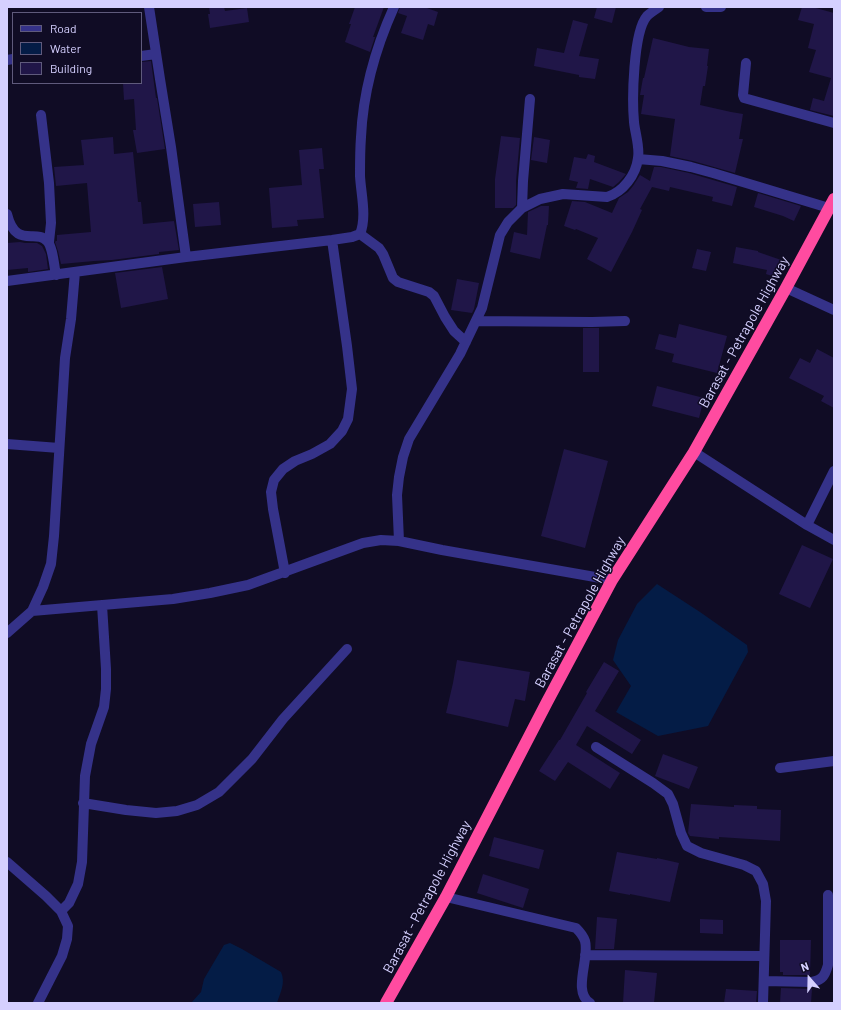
<!DOCTYPE html>
<html>
<head>
<meta charset="utf-8">
<style>
	body { margin:0 }
	#map { position:relative; width:841px; height:1010px; overflow:hidden; background:#100c25; font-family:Barlow,sans-serif }
	canvas { display:block }
	.frame { position:absolute; inset:0; border:8px solid #d5d0ff; pointer-events:none }
	.legend { position:absolute; left:12px; top:12px; width:130px; height:72px; box-sizing:border-box; background:#100c25; border:1px solid #5f5a7c; margin:0; padding:5px 7px; list-style:none; font-size:12px; color:#d5d0ff }
	.legend li { display:flex; align-items:center; gap:8px; height:20px }
	.legend b { width:20px; border:1px solid #5f5a7c }
	.north { position:absolute; left:789px; top:958px; width:40px; height:40px; -webkit-text-stroke:3px #100c25; paint-order:stroke; rotate:340deg; font-size:11px; font-weight:700; line-height:16px; text-align:center; color:#d5d0ff }
	.north::after { content:''; display:block; margin:auto; width:14px; height:18px; background:#d5d0ff; clip-path:polygon(50% 0,100% 100%,50% 72%,0 100%) }
</style>
</head>
<body>
<div id="map">
<canvas width="841" height="1010"></canvas>
<div class="frame"></div>
<ul class="legend">
<li><b style="height:5px;background:#353289"></b>Road</li>
<li><b style="height:11px;background:#041c46"></b>Water</li>
<li><b style="height:11px;background:#201648"></b>Building</li>
</ul>
<div class="north">N</div>
</div>
<script>
const c = document.querySelector('canvas').getContext('2d');
c.lineJoin = 'round';
function paint(path, color) {
  c.fillStyle = color;
  c.fill(path, 'evenodd');
}
function strokePath(path, color, width, dash) {
  c.strokeStyle = color;
  c.lineWidth = width;
  c.lineCap = dash ? 'butt' : 'round';
  c.setLineDash(dash || []);
  c.stroke(path);
}
function drawText(font, color, halo, rows, align = 'center') {
  c.font = font + ' Barlow,sans-serif';
  c.lineWidth = 3;
  c.setLineDash([]);
  c.textBaseline = 'middle';
  c.strokeStyle = halo;
  c.fillStyle = color;
  for (const [text, x, y, turn = 0] of rows) {
    c.save();
    c.translate(x, y);
    c.rotate((+turn || 0) * Math.PI / 180);
    c.textAlign = isNaN(turn) ? turn : align;
    if (halo) c.strokeText(text, 0, 0);
    c.fillText(text, 0, 0);
    c.restore();
  }
}
const water = new Path2D(`
	M657 584 700 612 747 645 748 652 708 726 658 736 616 712 631 686 613 660 618 640 637 604Z
	M230 943 242 949 281 972C286 983 280 993 277 1003H191L201 992 204 979 224 945Z`);
const building = new Path2D(`
	M209 7H224L225 11 247 8 249 22 210 28 208 14H210Z
	M355 7H384L373 37H375L370 52 345 42 351 24H349Z
	M400 7H424L438 12 434 26 428 24 423 40 401 33 407 16 398 13Z
	M597 7H616L612 23 594 18Z
	M802 7H812L834 13V116L810 110 813 98 824 101 831 78 809 72 816 50 808 48 814 24 798 20Z
	M573 20 588 24 579 56 599 59 595 79 579 77V75L534 66 537 48 564 53Z
	M653 38 689 47 709 49 707 66H708L705 86H703L700 105 731 112 743 114 739 139H743L735 173 693 161 670 156 675 119 641 114 644 95H640L643 78H644Z
	M151 61 156 98H157L165 149 137 153 133 130H136L134 99 124 100 123 83H141V62Z
	M501 136 520 138 516 181V205L513 208H495V179Z
	M113 137 114 154 133 152 138 202H141L143 224 174 221 179 250 159 252V254L112 260 94 261 61 264 58 251 55 242 56 241H57V235L91 232 87 183 56 186 54 167 84 165 81 140Z
	M534 137 550 140 547 163 531 160Z
	M322 148 324 169H319L324 218 297 220 298 226 272 228 269 188 302 185 299 150Z
	M588 154 595 156 594 162 626 174 619 182 613 187 590 179 588 189 576 188 578 182 569 180 574 157 586 159Z
	M654 167H661L689 173 737 187 732 206 712 201 713 197 670 187 669 191 652 187 640 209 642 210 632 232 611 272 587 259 598 238 576 229 575 230 564 226 572 201 585 202 612 213 619 198 628 192 633 186 640 175 650 181Z
	M758 193 801 206 794 221 783 216 754 207Z
	M219 202 221 225 195 227 193 204Z
	M541 206H549L548 225H547L540 259 510 252 514 232 527 235 528 212Z
	M20 242 25 243H37L42 246 46 254 48 269 28 272V268L7 270V243Z
	M736 247 758 251V252L784 261 778 278 766 274 767 270 733 263Z
	M697 249 711 252 706 271 692 268Z
	M162 267 168 299 121 308 115 273Z
	M457 279 479 283 474 309 472 313 451 310Z
	M679 324 727 336 717 373 672 362 674 354 655 349 659 334 676 338Z
	M583 328H599V372H583Z
	M817 349 834 358V408L821 401 824 396 789 378 800 358 810 363Z
	M657 386 704 398 699 418 652 406Z
	M564 449 608 461 585 548 541 536Z
	M802 545 833 559 810 608 779 594Z
	M457 660 530 672 525 701 515 699 508 727 446 713 453 683Z
	M604 662 619 671 595 711 641 740 632 754 587 726 576 745 620 773 610 789 568 762 555 781 539 771 559 740H560L587 693 586 692Z
	M663 754 698 767 689 789 655 776Z
	M691 804 734 807V805L757 806V809L781 810 780 841 719 837V839L690 836 688 833Z
	M494 837 544 850 539 869 489 856Z
	M617 852 657 859V858L679 863 670 902 630 894V895L609 891Z
	M483 874 529 889 523 908 477 893Z
	M597 917 617 919 614 949H595Z
	M700 919 723 920V934L700 933Z
	M780 940H811L810 975H783V972H780Z
	M625 970 657 973 654 1003H623Z
	M781 988 812 989 811 1003H780Z
	M726 989 757 991 756 1003H724Z`);
const minor = new Path2D(`
	M149 7 160 79 171 147 186 257
	M706 7H721
	M141 56 156 54
	M7 60 13 59
	M746 63 743 95 744 98 834 123
	M41 115 49 183 51 223 49 242
	M638 159 662 161 691 167 713 173 829 208
	M522 208 523 181 530 99
	M7 214C16 250 36 228 47 241 53 247 54 266 56 275
	M360 234 379 248 383 254 393 278 398 282 429 292 434 296 445 317 454 331 466 342
	M7 281 186 257 332 240 352 237 360 234C367 217 361 194 360 176 360 163 360 150 361 137 363 93 376 47 394 7
	M786 288 834 310
	M476 321 592 322 625 321
	M7 444 59 448
	M694 452 807 525 834 540
	M807 525 834 471
	M399 541 397 495 399 477 403 457 409 439 460 354 482 308 500 235 508 222 522 208 540 199 563 194 607 197C623 192 636 175 638 158 640 147 635 133 634 122 632 100 633 32 647 16 650 13 655 10 659 7
	M285 573 273 509 271 492 274 480 283 469 295 461 312 454 330 444 342 431 348 419 352 389 347 346 332 240
	M32 611 173 599 210 593 248 585 363 543 381 540 399 541 442 550 612 580
	M7 633 32 611 43 587 51 564 54 536 65 358 71 319 75 272
	M596 747 653 783 668 794 673 804 681 833 687 846 701 853 744 865 756 871 763 884 766 901 763 1003
	M780 768 834 761
	M83 803 126 810 156 813 177 811 197 805 219 792 252 759 283 719 347 649
	M7 862 46 896 61 911 68 926 67 939 62 956 38 1003
	M446 897 576 928C580 932 583 935 585 941 590 958 572 992 590 1003
	M61 911 69 903 78 884 82 862 85 776 91 744 104 707 106 689V669L102 605
	M585 955 764 956
	M764 981 812 982C823 980 825 975 828 965V895`);
const highway = new Path2D(`
	M386 1003 446 897 547 702 612 580 694 452 786 288 834 199`);
const streetNames = [
	["Barasat - Petrapole Highway",744,332,-61],
	["Barasat - Petrapole Highway",580,612,-61],
	["Barasat - Petrapole Highway",427,897,-62]
];
paint(water, '#041c46');
paint(building, '#201648');
strokePath(minor, '#353289', 10);
strokePath(highway, '#ff4ba0', 12);
drawText('14px', '#d5d0ff', '#100c25', streetNames);
</script>
</body>
</html>
